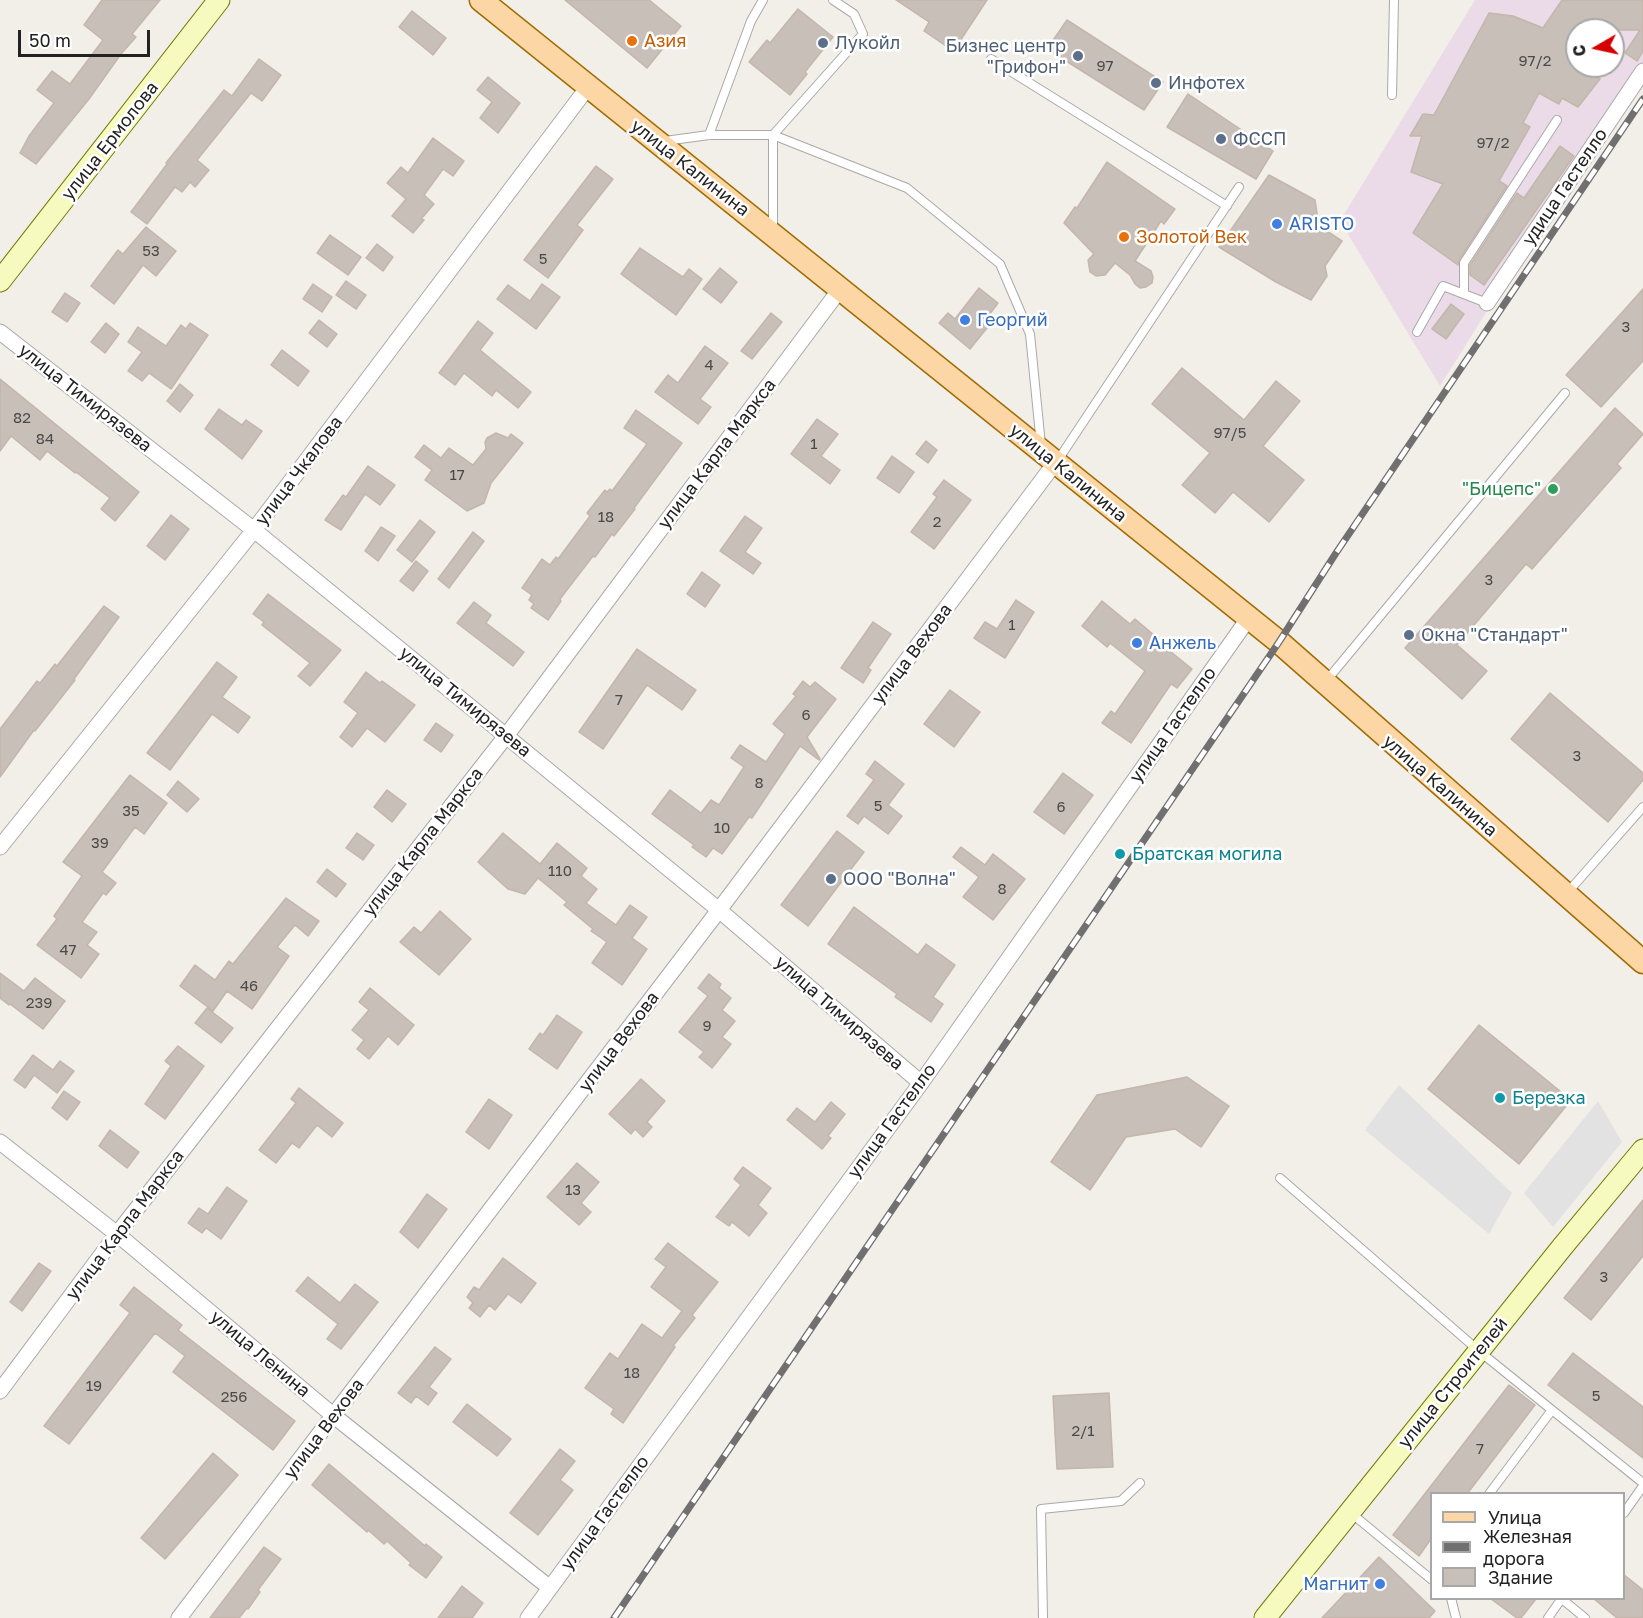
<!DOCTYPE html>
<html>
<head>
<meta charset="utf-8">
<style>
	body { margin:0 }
	#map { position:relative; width:1643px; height:1618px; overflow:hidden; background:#f2efe9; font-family:"Golos Text",sans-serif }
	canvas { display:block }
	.legend { position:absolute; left:1430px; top:1492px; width:195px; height:108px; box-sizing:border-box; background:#fff; border:2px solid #a7a7a7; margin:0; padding:8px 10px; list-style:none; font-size:18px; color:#222 }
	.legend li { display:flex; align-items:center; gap:12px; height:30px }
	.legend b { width:30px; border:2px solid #a7a7a7 }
	.north { position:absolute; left:1565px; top:18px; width:60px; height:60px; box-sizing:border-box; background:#fff; border:2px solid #a7a7a7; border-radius:50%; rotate:261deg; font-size:16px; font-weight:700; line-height:24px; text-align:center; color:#222 }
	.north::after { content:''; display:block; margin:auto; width:21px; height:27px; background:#d40000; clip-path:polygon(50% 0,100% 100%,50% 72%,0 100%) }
	.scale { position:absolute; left:18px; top:30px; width:132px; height:27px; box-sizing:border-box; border:3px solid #222; border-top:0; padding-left:8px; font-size:18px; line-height:21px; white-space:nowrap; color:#222; -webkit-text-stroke:4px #fff; paint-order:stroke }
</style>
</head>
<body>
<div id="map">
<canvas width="1643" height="1618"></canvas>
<ul class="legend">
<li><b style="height:8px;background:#fcd6a4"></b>Улица</li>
<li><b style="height:8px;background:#707070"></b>Железная дорога</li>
<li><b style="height:16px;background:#c7bfb8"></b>Здание</li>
</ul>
<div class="north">С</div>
<div class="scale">50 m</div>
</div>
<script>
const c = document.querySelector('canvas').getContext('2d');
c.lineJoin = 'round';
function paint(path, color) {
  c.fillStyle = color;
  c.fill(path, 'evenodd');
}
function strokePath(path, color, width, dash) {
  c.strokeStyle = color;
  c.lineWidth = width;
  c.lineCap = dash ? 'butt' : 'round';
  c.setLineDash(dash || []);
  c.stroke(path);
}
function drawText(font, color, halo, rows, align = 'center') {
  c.font = font + ' "Golos Text",sans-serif';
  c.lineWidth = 5;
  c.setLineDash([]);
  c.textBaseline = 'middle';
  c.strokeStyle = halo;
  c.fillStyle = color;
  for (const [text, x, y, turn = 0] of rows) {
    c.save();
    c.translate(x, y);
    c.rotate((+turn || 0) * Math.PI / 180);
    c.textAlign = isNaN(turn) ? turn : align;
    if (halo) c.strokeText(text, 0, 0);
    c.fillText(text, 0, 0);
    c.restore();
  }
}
const industrial = new Path2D(`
	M1475 0H1643V62L1440 386 1340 221ZM1577 30H1613V66H1577Z`);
const parking = new Path2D(`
	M1399 1085 1512 1193 1489 1234 1365 1130Z
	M1598 1101 1622 1142 1553 1227 1524 1193Z`);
const building = new Path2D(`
	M102 0H160L132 34 136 37 121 54 89 99 36 164 20 153 29 136 54 103 37 90 52 71 70 84 103 40 84 25Z
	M565 0H649L681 26 647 68Z
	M896 0H987L960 41 953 36 946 46 924 31 929 22Z
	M1562 0H1643V51L1637 61 1625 53 1640 30H1577V66H1580L1600 79 1578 107 1562 98 1559 104 1539 93 1523 123 1530 127 1499 181 1507 186 1459 260 1458 265 1413 233 1443 184 1411 172 1422 136H1410L1423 114 1434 115 1489 13 1513 16 1543 28Z
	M798 9 833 37 805 72 807 74 790 95 749 62 767 40 770 43Z
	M412 11 446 38 433 55 399 27Z
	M1067 20 1163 82 1144 110 1047 49Z
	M259 59 281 75 262 101 251 93 197 160 209 170 195 187 190 182 182 192 175 187 147 224 131 212 167 164 166 163 224 90 232 96Z
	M488 77 520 103 498 133 480 118 492 102 477 90Z
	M1188 94 1273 151 1256 179 1167 127Z
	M433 138 464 161 453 176 443 169 424 195 434 204 421 219 424 220 413 233 392 216 406 199 387 183 401 167 408 173Z
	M1560 146 1574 156 1484 285 1470 275V265L1517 193 1524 198Z
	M1107 162 1175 209 1164 224 1161 221 1135 261 1151 271 1153 277 1152 283 1146 287 1140 288 1135 284 1130 275 1115 263 1105 275 1096 276 1090 272 1088 260 1094 254 1064 223 1075 207 1077 208Z
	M596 166 613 179 577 225 583 230 548 278 524 260Z
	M1269 175 1315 200 1319 226 1342 241 1325 266 1327 276 1311 300 1276 282 1219 247Z
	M146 227 176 251 156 276 143 265 114 304 91 286 118 250 123 254Z
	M330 235 361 257 348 275 317 253Z
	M377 244 393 257 383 271 366 258Z
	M640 248 683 277 689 269 702 279 676 315 621 274Z
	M720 268 737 282 721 303 703 289Z
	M346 281 366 295 356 309 336 295Z
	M313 284 332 297 322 312 303 299Z
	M542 284 560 297 536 329 497 299 508 285 530 301Z
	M979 288 998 303 986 319 991 323 970 349 939 323 948 313 955 319Z
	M1643 289V361L1601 407 1566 375Z
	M65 293 80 303 67 322 52 312Z
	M1451 304 1464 314 1446 339 1432 329Z
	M771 313 782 322 752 359 741 351Z
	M319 320 337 334 327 347 309 333Z
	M478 321 493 333 480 350 531 392 518 408 496 390 492 396 464 373 455 385 439 373Z
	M106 323 119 334 105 353 91 342Z
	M190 323 208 335 171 389 149 373 142 381 128 371 142 352 128 342 138 327 166 346 181 325 186 329Z
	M705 346 728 363 700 399 711 407 698 424 655 392 668 375 678 383Z
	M282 350 309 371 298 386 271 365Z
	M1182 368 1244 420 1276 381 1300 401 1263 446 1304 480 1269 522 1233 492 1215 513 1182 485 1210 453 1152 404Z
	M0 379 139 492 115 521 101 509 110 498 76 472 75 473 47 451 40 460 11 436 0 451Z
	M180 384 193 395 180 412 167 401Z
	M1615 408 1643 434 1617 464 1621 468 1532 569 1526 564 1457 645 1487 671 1462 699 1405 648Z
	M219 409 242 425 246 420 262 431 242 459 205 429Z
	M636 410 682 443 634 508 635 509 614 536 612 534 595 557 593 556 560 599 561 601 548 620 531 608 534 604 529 600 532 595 522 588 542 559 550 565 556 557 558 559 590 516 587 513 605 490 607 492 610 489 612 491 647 444 624 428Z
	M817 419 838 434 821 456 840 470 830 484 791 454Z
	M496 433 508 438 511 434 523 443 491 483 484 503 467 511 425 480 432 470 415 457 424 445 441 458 449 448 473 465 486 449 485 442 487 438Z
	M926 441 937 450 928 463 916 454Z
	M892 456 914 472 899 493 877 478Z
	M368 466 395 485 380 505 365 494 341 530 325 520 343 495 346 497Z
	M944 480 971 500 934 549 911 532 937 497 933 494Z
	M171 515 189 529 165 560 147 546Z
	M745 516 762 528 745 552 761 563 753 574 720 551Z
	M420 520 435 532 412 562 397 550Z
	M381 527 395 536 378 561 365 551Z
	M473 532 484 541 449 588 438 579Z
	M416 561 428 571 413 591 400 581Z
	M702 572 720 585 705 607 687 594Z
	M268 594 341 650 310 686 298 676 310 663 262 625 264 622 253 614Z
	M1016 600 1034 612 1005 658 974 638 985 622 997 629Z
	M1102 601 1130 624 1135 619 1161 641 1160 643 1192 669 1177 688 1171 684 1131 743 1102 723 1111 711 1115 714 1145 671 1110 643 1107 647 1082 626Z
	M474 602 491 615 486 623 524 652 513 666 457 623Z
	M104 606 119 617 74 679 75 680 35 731 34 730 0 777V729L37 681 40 683 55 664 57 666Z
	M873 622 891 634 868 668 871 670 863 683 841 668Z
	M637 649 696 690 682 710 647 685 603 749 579 732Z
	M217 662 237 677 222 697 250 717 238 733 212 714 170 770 147 753Z
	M366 672 380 683 382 681 415 705 385 742 367 728 352 747 340 737 358 713 344 702Z
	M803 681 810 687 815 682 836 699 807 737 820 759 819 760 800 746 752 818 749 817 722 854 713 848 706 857 692 847 694 845 652 814 670 790 701 813 711 800 719 805 744 767 731 758 740 745 766 762 785 734 773 724 796 696 793 694Z
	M950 690 980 712 954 747 924 724Z
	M1550 693 1643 773V780L1608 822 1511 739Z
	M436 723 453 735 441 752 424 740Z
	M875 761 904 784 888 805 902 816 888 834 864 816 858 824 847 816 874 780 866 774Z
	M1063 773 1093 795 1064 834 1034 812Z
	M130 775 167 803 144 834 135 827 102 872 116 883 106 895 103 893 82 922 97 932 87 945 99 954 81 978 37 945 57 919 54 916 82 876 63 862Z
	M178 781 199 799 187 812 167 795Z
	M387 790 406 804 392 822 374 807Z
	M837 831 864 852 808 926 781 905Z
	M357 833 374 845 363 860 346 848Z
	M503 833 540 864 557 843 587 868 581 876 597 889 586 903 616 925 630 905 647 917 632 938 647 949 622 985 592 963 607 942 591 931 593 929 564 905 567 902 538 878 525 894 508 889 478 862Z
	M961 847 985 865 993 854 1025 879 993 920 963 897 979 877 953 857Z
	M327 869 346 884 336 897 317 882Z
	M286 898 319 921 308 936 295 925 277 947 289 956 252 1009 227 991 213 1011 180 986 195 965 215 980 229 961 233 964Z
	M854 907 918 955 926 944 955 965 933 997 943 1004 931 1022 895 997 897 994 828 944Z
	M440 911 471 939 439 975 400 942 414 927 421 933Z
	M0 973 24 991 35 978 65 1001 43 1029 10 1004 9 1005 0 998Z
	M709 974 721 984 719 988 731 998 722 1010 735 1021 722 1037 731 1044 712 1068 699 1057 704 1052 679 1032 708 996 698 988Z
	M370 988 414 1025 398 1045 388 1036 369 1059 357 1049 364 1040 352 1030 369 1010 359 1002Z
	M207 1008 233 1028 221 1043 195 1023Z
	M557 1015 582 1032 557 1069 529 1049 540 1033 543 1035Z
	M1479 1025 1571 1100 1519 1164 1428 1089Z
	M178 1046 204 1066 165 1119 145 1104 171 1066 165 1061Z
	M33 1055 53 1070 60 1061 74 1071 57 1093 34 1075 25 1088 14 1080Z
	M1187 1077 1229 1106 1201 1147 1175 1129 1126 1137 1090 1190 1051 1162 1097 1095Z
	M641 1079 665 1101 647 1122 652 1127 643 1137 635 1129 631 1134 609 1114Z
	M299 1088 343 1123 332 1137 317 1125 299 1148 292 1143 276 1163 259 1150 296 1103 291 1099Z
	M64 1091 80 1102 67 1120 52 1108Z
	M489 1099 512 1115 489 1149 466 1132Z
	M831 1102 845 1114 828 1136 831 1138 822 1149 787 1120 797 1108 815 1122Z
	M110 1130 139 1152 127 1168 99 1146Z
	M577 1163 599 1182 581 1203 591 1212 579 1225 547 1197Z
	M743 1167 771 1188 758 1205 767 1213 749 1236 732 1222 729 1226 716 1217 741 1185 734 1179Z
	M227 1187 247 1201 221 1239 206 1228 202 1233 188 1223 199 1208 208 1214Z
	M427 1194 447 1209 418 1248 400 1232Z
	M1643 1200V1256L1591 1320 1564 1298Z
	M668 1243 718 1282 692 1315 695 1318 673 1346 675 1347 623 1423 611 1414 614 1409 585 1388 610 1353 618 1359 642 1324 662 1338 682 1311 651 1287 666 1267 655 1259Z
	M503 1258 536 1283 521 1303 508 1294 495 1310 489 1305 480 1317 469 1308 473 1303 467 1297 474 1287 479 1290Z
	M39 1263 51 1271 22 1311 10 1302Z
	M308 1277 340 1303 355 1284 378 1302 341 1349 327 1339 338 1324 296 1291Z
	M134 1287 182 1325 178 1330 295 1421 273 1450 173 1372 185 1356 155 1333 69 1444 44 1426 130 1313 120 1305Z
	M435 1347 451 1359 429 1387 437 1393 428 1405 416 1396 411 1403 398 1393Z
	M1573 1353 1643 1407V1458L1548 1385Z
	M1509 1385 1535 1405 1467 1494H1431V1539L1419 1556 1393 1535Z
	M1109 1393 1113 1467 1057 1469 1053 1396Z
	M467 1404 511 1439 497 1456 453 1422Z
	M560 1449 575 1461 560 1480 573 1490 538 1535 510 1513Z
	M213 1453 238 1475 165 1559 141 1538Z
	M329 1464 425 1546 426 1544 442 1557 426 1578 409 1565 411 1563 387 1541 384 1544 368 1530 367 1532 312 1485Z
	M264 1547 281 1559 258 1590 260 1592 248 1609 247 1608 239 1618H210Z
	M1379 1557 1435 1611 1429 1618H1322Z
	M1623 1574 1643 1590V1618H1617L1594 1599H1623Z
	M462 1586 483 1603 472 1618H438Z
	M1491 1599H1536L1521 1618H1517Z`);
const lane = new Path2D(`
	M991 59 1227 206
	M1392 95 1394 0
	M709 135 751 21 763 0
	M665 141 709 135H773L907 188 1000 264 1030 334 1041 445
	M773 229V135L863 34 854 14 833 0
	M1464 294V263L1557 120
	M1417 332 1443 286 1487 303
	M1058 460 1239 187
	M1327 680 1565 393
	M1568 892 1643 807
	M1280 1178 1479 1351 1552 1410
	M1489 1494 1552 1410 1643 1483
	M1351 1513 1432 1580
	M1624 1513 1643 1486
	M1451 1598 1456 1618
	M1562 1599 1585 1618
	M1043 1618 1041 1509 1121 1501 1140 1483
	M1548 1618 1562 1598`);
const street = new Path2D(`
	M1487 303 1643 71
	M0 332 254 530 719 910 921 1083
	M0 847 254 530 588 87
	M0 1142 117 1234 334 1416 550 1588
	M0 1391 117 1234 506 736 841 288
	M179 1618 719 910 1055 463
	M528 1618 921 1083 1248 619`);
const secondary = new Path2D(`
	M0 281 219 0
	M1265 1618 1563 1246 1643 1150`);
const primary = new Path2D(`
	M481 0 1279 642 1643 962`);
const rail = new Path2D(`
	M614 1618 1279 642 1336 553 1643 99`);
const markers = [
	[632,41,6,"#e8710a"],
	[823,43,6,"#5c6f8a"],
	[1078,56,6,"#5c6f8a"],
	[1156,83,6,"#5c6f8a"],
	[1221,139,6,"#5c6f8a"],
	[1277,224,6,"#3f7fe0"],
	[1124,237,6,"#e8710a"],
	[965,320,6,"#3f7fe0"],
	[1553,489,6,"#2e9e5b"],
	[1409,635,6,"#5c6f8a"],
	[1137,643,6,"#3f7fe0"],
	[1120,854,6,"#0f9aa8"],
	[831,879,6,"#5c6f8a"],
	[1500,1098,6,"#0f9aa8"],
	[1380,1584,6,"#3f7fe0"]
];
const numberNames = [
	["97/2",1535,61],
	["97",1105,66],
	["97/2",1493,143],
	["53",151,251],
	["5",543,259],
	["3",1626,327],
	["4",709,365],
	["82",22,418],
	["97/5",1230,433],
	["84",45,439],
	["1",814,444],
	["17",457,475],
	["18",606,517],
	["2",937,522],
	["3",1489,580],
	["1",1012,625],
	["7",619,700],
	["6",806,715],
	["3",1577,756],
	["8",759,783],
	["5",878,806],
	["6",1061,807],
	["35",131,811],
	["10",722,828],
	["39",100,843],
	["110",560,871],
	["8",1002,889],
	["47",68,950],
	["46",249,986],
	["239",39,1003],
	["9",707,1026],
	["13",573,1190],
	["3",1604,1277],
	["18",632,1373],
	["19",94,1386],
	["5",1596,1396],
	["256",234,1397],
	["2/1",1083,1431],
	["7",1480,1449]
];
const foodNames = [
	["Азия",644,41],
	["Золотой Век",1136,237]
];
const serviceNames = [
	["Лукойл",835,43],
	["Бизнес центр",1066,46,"right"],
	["\"Грифон\"",1066,67,"right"],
	["Инфотех",1168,83],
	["ФССП",1233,139],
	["Окна \"Стандарт\"",1421,635],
	["ООО \"Волна\"",843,879]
];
const streetNames = [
	["улица Ермолова",110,141,-52],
	["улица Калинина",690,168,38],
	["удица Гастелло",1565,187,-56],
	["улица Тимирязева",85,398,38],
	["улица Карла Маркса",717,454,-53],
	["улица Чкалова",299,471,-53],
	["улица Калинина",1068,473,39],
	["улица Вехова",912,654,-53],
	["улица Тимирязева",465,702,39],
	["улица Гастелло",1173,725,-55],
	["улица Калинина",1440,786,41],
	["улица Карла Маркса",423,842,-52],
	["улица Тимирязева",839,1013,41],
	["улица Вехова",619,1042,-53],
	["улица Гастелло",892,1121,-54],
	["улица Карла Маркса",125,1225,-53],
	["улица Ленина",260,1354,40],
	["улица Строителей",1453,1383,-51],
	["улица Вехова",324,1429,-53],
	["улица Гастелло",605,1513,-54]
];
const shopNames = [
	["ARISTO",1289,224],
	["Георгий",977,320],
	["Анжель",1149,643],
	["Магнит",1368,1584,"right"]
];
const leisureNames = [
	["\"Бицепс\"",1541,489]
];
const cultureNames = [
	["Братская могила",1132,854],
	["Березка",1512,1098]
];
paint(industrial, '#ebdbe8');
paint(parking, '#e2e2e2');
paint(building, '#c7bfb8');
strokePath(building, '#c4b6ab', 1.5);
strokePath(lane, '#a9a9a9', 10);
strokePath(street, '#a9a9a9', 17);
strokePath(secondary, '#707d05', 23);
strokePath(primary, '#a06b00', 25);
strokePath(lane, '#fff', 8);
strokePath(street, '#fff', 15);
strokePath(secondary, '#f7fabf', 21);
strokePath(primary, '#fcd6a4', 22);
strokePath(rail, '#707070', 7);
strokePath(rail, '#fff', 4.5, [14]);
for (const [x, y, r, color] of markers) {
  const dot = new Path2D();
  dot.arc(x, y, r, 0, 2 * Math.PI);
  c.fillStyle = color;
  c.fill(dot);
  strokePath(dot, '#fff', 2);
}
drawText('15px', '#4b4948', null, numberNames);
drawText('18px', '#c56008', '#fff', foodNames, 'left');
drawText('18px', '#4e5e75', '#fff', serviceNames, 'left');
drawText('18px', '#222', '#fff', streetNames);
drawText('18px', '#366cbe', '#fff', shopNames, 'left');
drawText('18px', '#27864d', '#fff', leisureNames, 'right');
drawText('18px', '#0d838f', '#fff', cultureNames, 'left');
</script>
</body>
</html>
